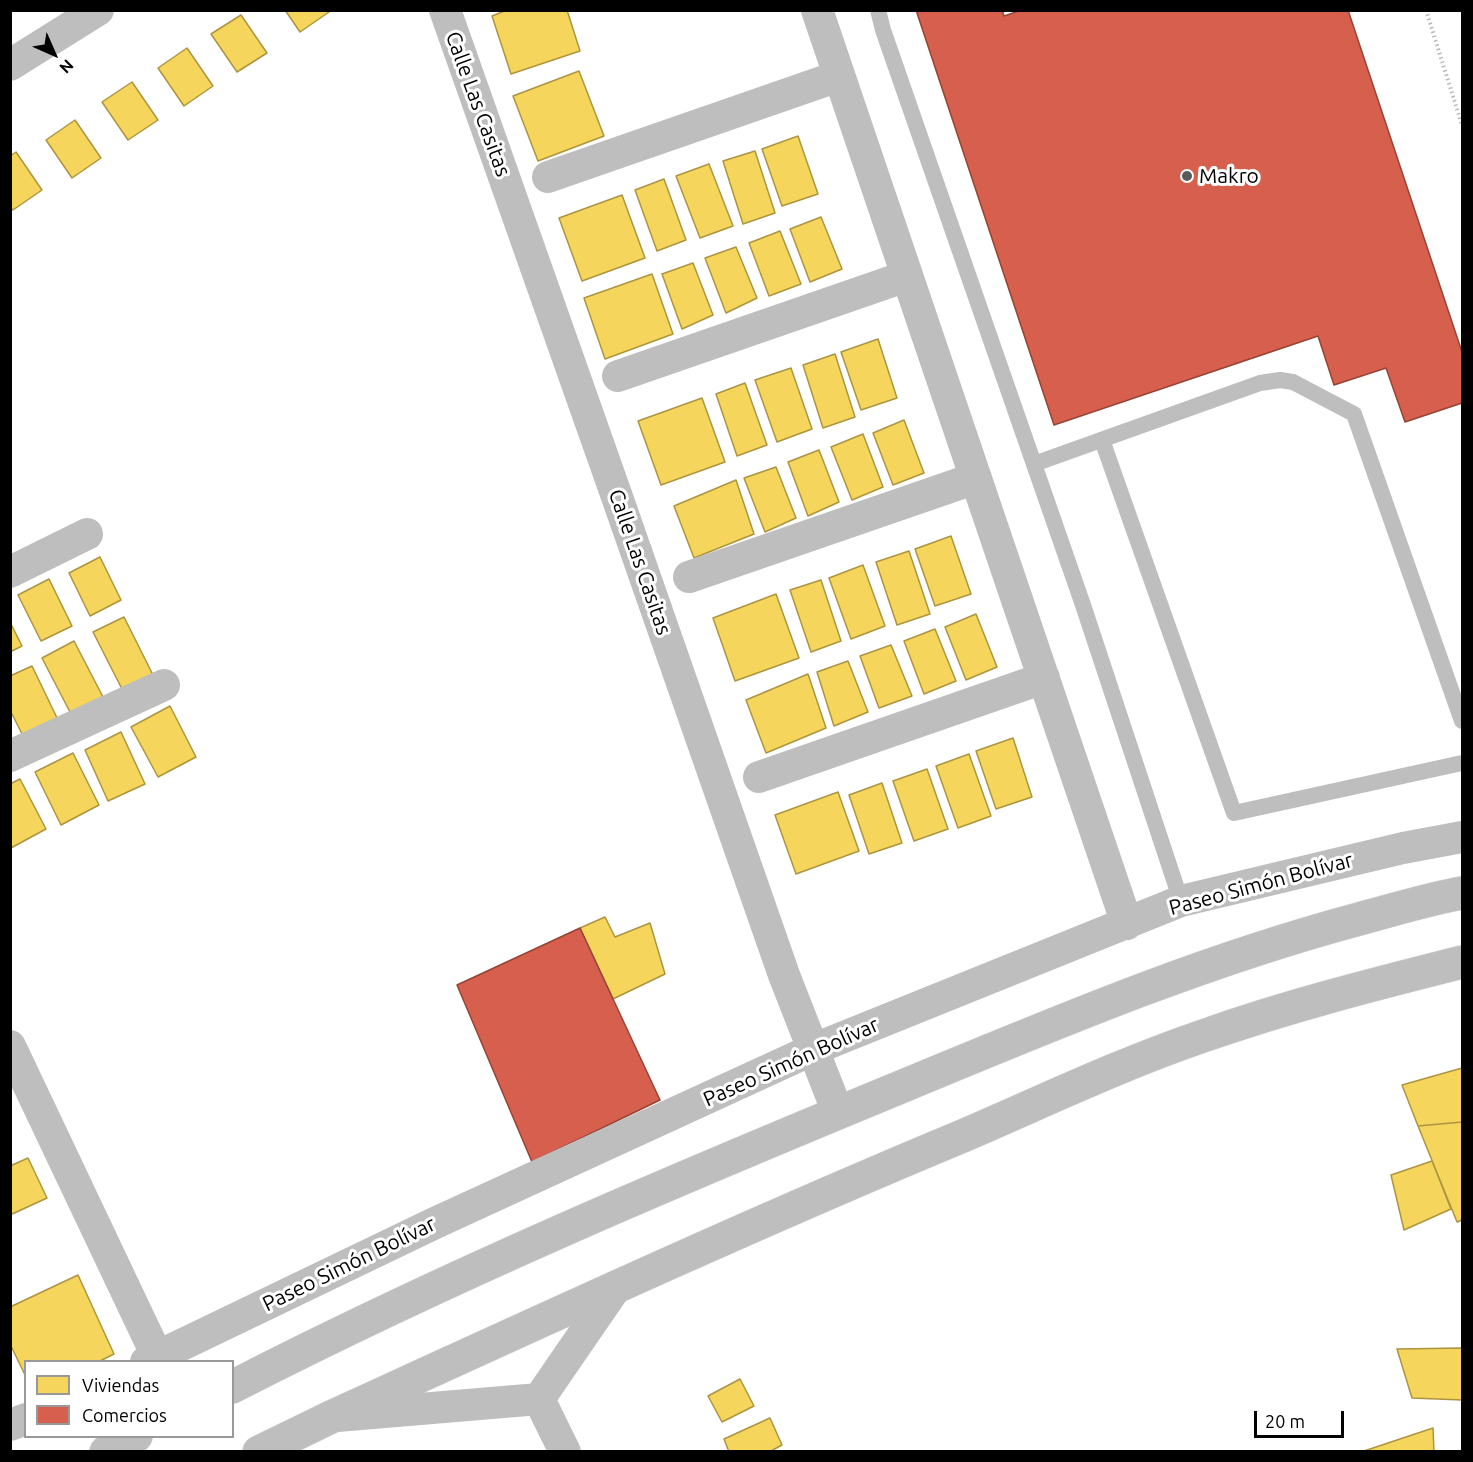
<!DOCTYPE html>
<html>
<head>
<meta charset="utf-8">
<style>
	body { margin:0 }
	#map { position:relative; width:1473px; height:1462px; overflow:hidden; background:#fff; font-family:Ubuntu,sans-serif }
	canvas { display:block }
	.frame { position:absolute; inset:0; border:12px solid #000; pointer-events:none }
	.legend { position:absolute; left:24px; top:1360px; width:210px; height:78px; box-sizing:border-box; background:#fff; border:2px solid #999; margin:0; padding:8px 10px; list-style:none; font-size:18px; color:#000 }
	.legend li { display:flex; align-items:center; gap:12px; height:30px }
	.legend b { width:30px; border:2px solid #999 }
	.north { position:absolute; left:24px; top:24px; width:60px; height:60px; -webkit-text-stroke:4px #fff; paint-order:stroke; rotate:135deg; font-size:16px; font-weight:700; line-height:24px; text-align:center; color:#000 }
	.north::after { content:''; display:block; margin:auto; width:21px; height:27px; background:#000; clip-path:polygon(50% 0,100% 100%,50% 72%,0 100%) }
	.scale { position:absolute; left:1254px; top:1411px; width:90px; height:27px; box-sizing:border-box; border:3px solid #000; border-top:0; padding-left:8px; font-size:18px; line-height:21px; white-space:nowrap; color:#000; -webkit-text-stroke:4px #fff; paint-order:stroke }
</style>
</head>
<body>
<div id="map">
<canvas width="1473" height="1462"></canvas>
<div class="frame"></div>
<ul class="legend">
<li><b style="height:16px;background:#f6d55c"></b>Viviendas</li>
<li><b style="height:16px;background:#d6604d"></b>Comercios</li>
</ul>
<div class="north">N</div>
<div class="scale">20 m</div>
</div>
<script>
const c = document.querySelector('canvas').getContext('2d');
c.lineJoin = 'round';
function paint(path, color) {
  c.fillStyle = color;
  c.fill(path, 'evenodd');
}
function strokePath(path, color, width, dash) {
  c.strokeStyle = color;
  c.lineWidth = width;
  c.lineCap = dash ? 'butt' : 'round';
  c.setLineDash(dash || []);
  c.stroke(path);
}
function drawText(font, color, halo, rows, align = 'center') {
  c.font = font + ' Ubuntu,sans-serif';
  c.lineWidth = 6;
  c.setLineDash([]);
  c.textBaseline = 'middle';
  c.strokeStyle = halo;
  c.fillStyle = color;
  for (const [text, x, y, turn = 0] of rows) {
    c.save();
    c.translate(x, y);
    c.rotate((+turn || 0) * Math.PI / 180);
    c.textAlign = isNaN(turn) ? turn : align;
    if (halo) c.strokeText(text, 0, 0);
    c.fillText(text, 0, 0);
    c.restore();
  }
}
const homes = new Path2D(`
	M285 10H328L329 12 300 32Z
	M507 10H567L580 51 511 74 492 16Z
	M241 15 267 53 237 72 211 34Z
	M187 48 213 86 184 106 158 68Z
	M579 71 604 136 538 161 513 96Z
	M132 82 158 120 128 140 102 102Z
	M75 120 101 158 72 178 46 140Z
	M798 136 818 194 782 206 762 149Z
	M755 151 775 213 743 224 723 161Z
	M16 152 42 190 13 210 10 207V156Z
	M709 164 733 226 700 238 676 176Z
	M664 179 686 240 657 251 635 190Z
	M622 195 645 258 582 281 559 218Z
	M821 217 842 269 810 282 790 229Z
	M780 231 801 284 769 296 749 243Z
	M736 247 757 298 726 313 705 258Z
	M693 263 713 315 682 329 662 274Z
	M652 274 673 334 605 359 584 298Z
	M878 339 897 398 861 410 841 352Z
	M835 354 855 417 823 428 803 365Z
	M791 368 812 429 777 442 755 380Z
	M745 383 767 445 737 456 716 394Z
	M702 398 725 462 661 485 638 421Z
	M904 420 924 473 893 485 873 433Z
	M863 434 883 487 852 500 831 447Z
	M819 450 839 502 808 516 788 462Z
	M776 467 796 518 765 532 744 478Z
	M736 480 754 534 694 558 674 506Z
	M951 536 971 594 935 606 915 549Z
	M909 551 930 614 897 625 876 562Z
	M100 557 121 600 90 616 69 573Z
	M863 565 885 626 851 639 829 578Z
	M49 579 72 626 41 641 18 595Z
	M821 580 841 641 811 652 790 590Z
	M776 594 799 658 735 681 713 618Z
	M976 614 997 667 966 680 945 627Z
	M124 617 153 675 123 691 93 632Z
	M10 622 22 646 10 652Z
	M935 629 956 681 924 694 904 641Z
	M74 641 103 697 71 714 42 658Z
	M891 645 912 696 879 708 860 656Z
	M848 661 868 712 834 726 817 672Z
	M32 666 59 722 24 738 10 710V676Z
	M808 674 826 728 766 753 746 700Z
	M170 706 196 757 158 777 131 727Z
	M121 732 145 784 108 801 85 750Z
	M1013 738 1032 797 996 809 976 751Z
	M73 753 99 805 61 825 35 772Z
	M969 754 991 816 958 828 936 766Z
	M927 769 948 829 914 841 893 781Z
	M20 779 46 829 11 848 10 784Z
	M882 783 902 843 869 854 849 795Z
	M838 792 859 851 796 874 775 815Z
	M605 917 615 937 650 923 665 974 613 999 580 928Z
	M1462 1068V1122L1418 1126 1402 1085Z
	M1462 1122V1220L1457 1222 1418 1126Z
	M28 1158 47 1198 10 1215V1166Z
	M1432 1161 1451 1209 1404 1230 1391 1175Z
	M78 1275 114 1354 98 1362H26V1377L10 1344V1307Z
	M1462 1348V1400L1412 1398 1397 1349Z
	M740 1379 754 1406 722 1422 708 1396Z
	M770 1418 782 1445 769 1452H729L724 1439Z
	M1433 1428 1434 1452H1361Z`);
const shops = new Path2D(`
	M916 10H1002L1004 16 1022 10H1348L1462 352V403L1405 422 1386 368 1334 385 1318 336 1054 425Z
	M580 928 660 1100 532 1162 457 985Z`);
const path = new Path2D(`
	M1426 10 1462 125`);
const lane = new Path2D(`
	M878 10 883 30 1083 605 1181 901
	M1102 440 1234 813 1462 763
	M1034 464 1260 383 1280 380 1293 382 1354 414 1462 721`);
const street = new Path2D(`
	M445 10 616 494 784 975 838 1113
	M817 10 1127 924
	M10 65 98 10
	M548 177 839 76
	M618 376 907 276
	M10 572 87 534
	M689 577 976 478
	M10 756 164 685
	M759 777 1044 678
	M10 1046 157 1356
	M146 1362 435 1223 814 1049 1181 901 1403 848 1462 837
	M539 1399 616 1287
	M539 1399 565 1452
	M337 1416 539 1399
	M10 1425 26 1419`);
const primary = new Path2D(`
	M232 1387C452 1274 680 1178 908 1084 1058 1022 1202 961 1359 919 1393 910 1428 899 1462 893
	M106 1452 136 1436
	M259 1452 331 1417C541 1321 751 1224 965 1135 1044 1101 1121 1064 1203 1036 1288 1006 1375 984 1462 962`);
const markers = [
	[1187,176,6,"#595959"]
];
const streetNames = [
	["Calle Las Casitas",478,104,70],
	["Calle Las Casitas",640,562,71],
	["Paseo Simón Bolívar",1261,884,-15],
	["Paseo Simón Bolívar",791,1062,-24],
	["Paseo Simón Bolívar",349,1264,-26]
];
const poiNames = [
	["Makro",1199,176]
];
paint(homes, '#f6d55c');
strokePath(homes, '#ac9540', 1.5);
paint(shops, '#d6604d');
strokePath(shops, '#964336', 1.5);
strokePath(primary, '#dbdbdb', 34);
strokePath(path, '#b9b9b9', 4, [1.5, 3]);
strokePath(lane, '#bebebe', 16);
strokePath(street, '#bebebe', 32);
strokePath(primary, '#bebebe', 33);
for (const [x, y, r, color] of markers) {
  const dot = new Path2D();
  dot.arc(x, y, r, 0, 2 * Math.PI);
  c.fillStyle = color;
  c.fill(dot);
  strokePath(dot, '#fff', 2);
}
drawText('21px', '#000', '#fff', streetNames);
drawText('21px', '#000', '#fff', poiNames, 'left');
</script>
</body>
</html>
